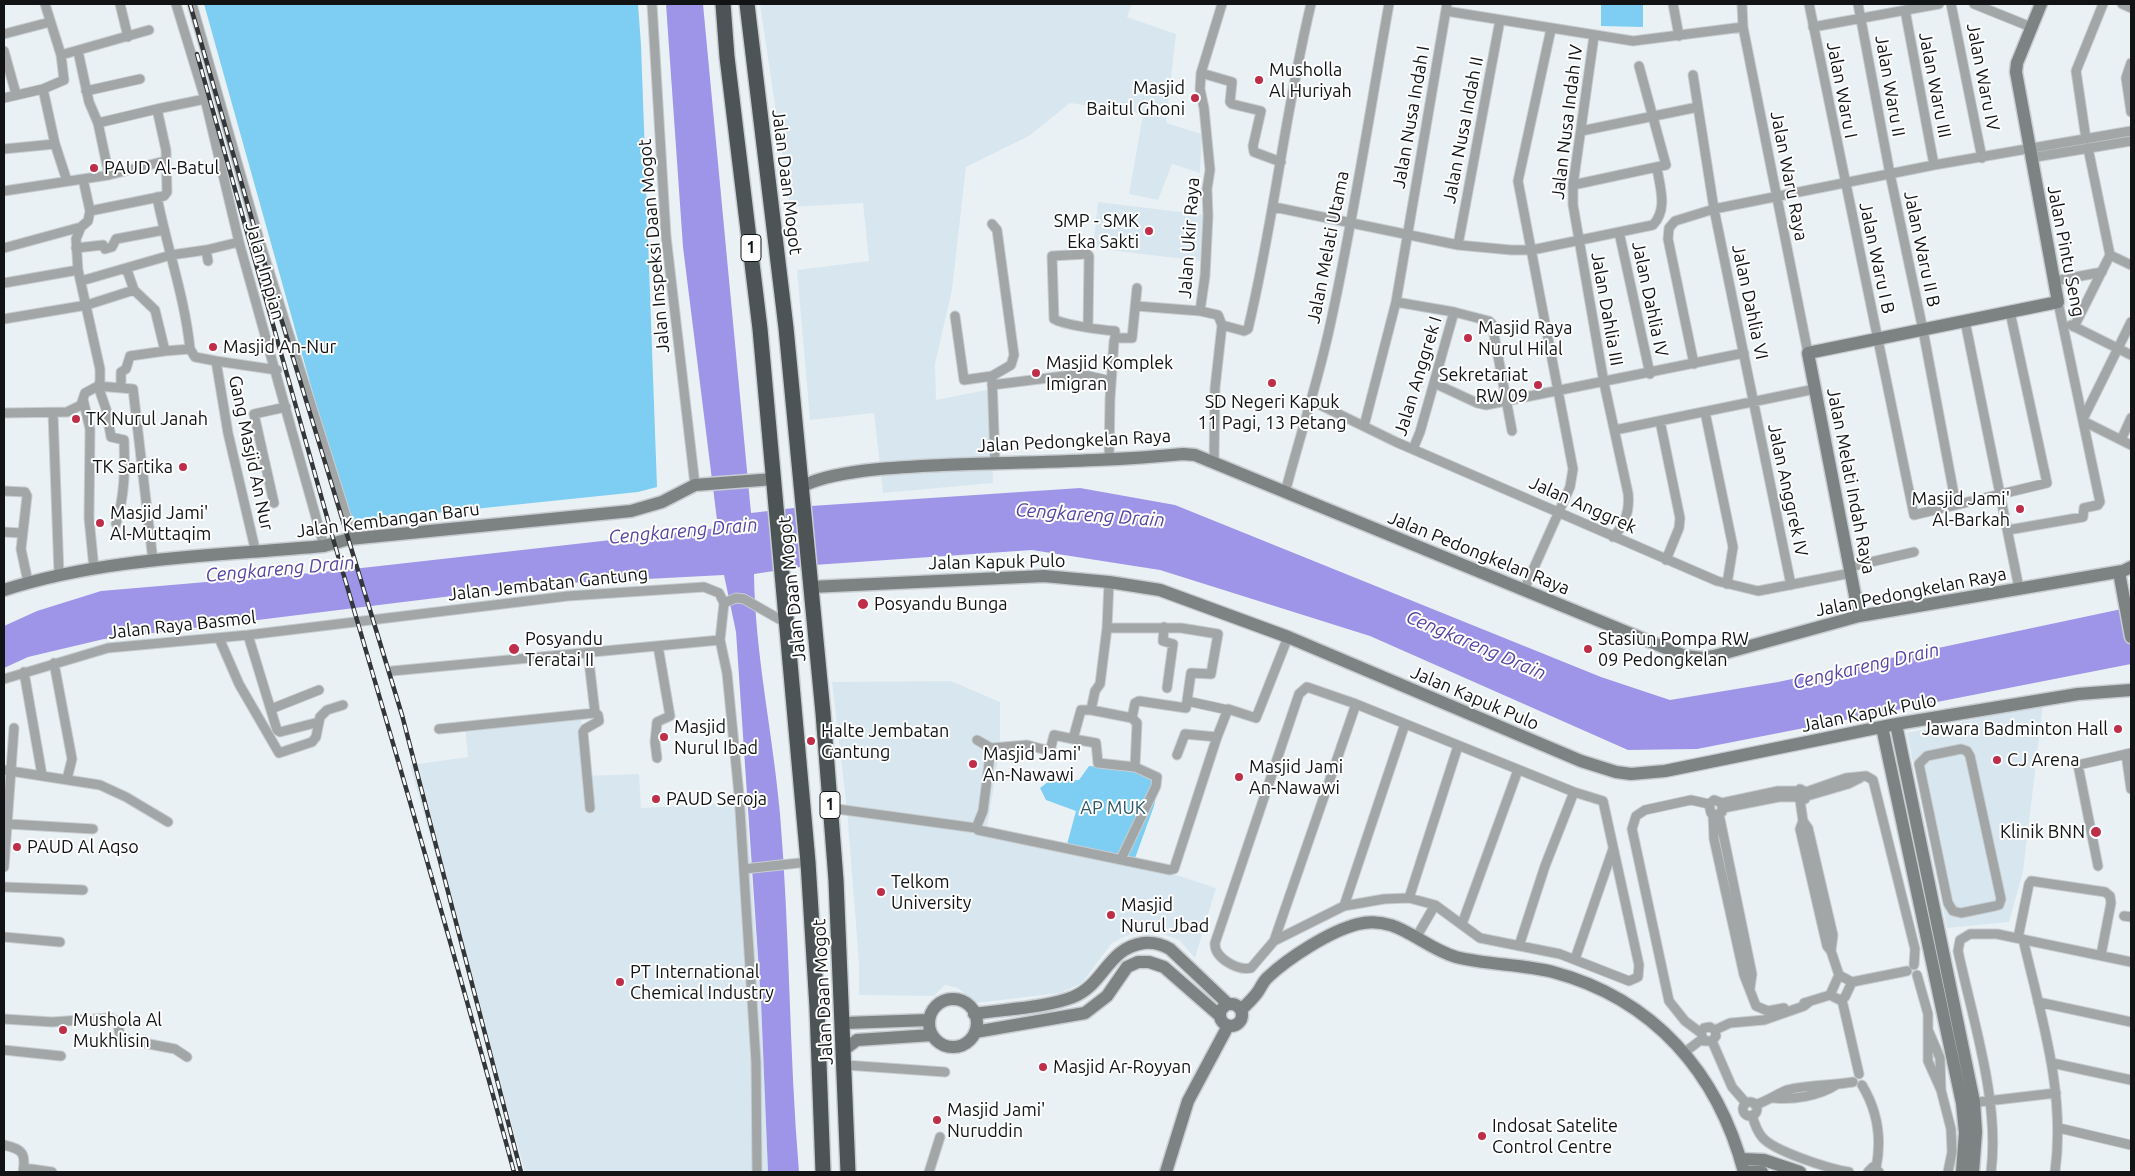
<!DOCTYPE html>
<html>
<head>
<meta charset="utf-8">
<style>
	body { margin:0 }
	#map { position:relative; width:2135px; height:1176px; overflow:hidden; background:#eaf1f5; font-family:Ubuntu,sans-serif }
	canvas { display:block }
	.frame { position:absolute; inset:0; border:5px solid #111314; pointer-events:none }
</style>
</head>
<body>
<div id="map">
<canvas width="2135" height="1176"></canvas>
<div class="frame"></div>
</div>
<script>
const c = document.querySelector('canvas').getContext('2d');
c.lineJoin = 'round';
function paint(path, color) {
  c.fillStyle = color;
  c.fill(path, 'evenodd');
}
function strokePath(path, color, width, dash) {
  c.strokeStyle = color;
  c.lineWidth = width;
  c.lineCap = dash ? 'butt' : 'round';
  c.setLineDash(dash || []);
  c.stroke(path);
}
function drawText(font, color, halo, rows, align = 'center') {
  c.font = font + ' Ubuntu,sans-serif';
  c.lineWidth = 4;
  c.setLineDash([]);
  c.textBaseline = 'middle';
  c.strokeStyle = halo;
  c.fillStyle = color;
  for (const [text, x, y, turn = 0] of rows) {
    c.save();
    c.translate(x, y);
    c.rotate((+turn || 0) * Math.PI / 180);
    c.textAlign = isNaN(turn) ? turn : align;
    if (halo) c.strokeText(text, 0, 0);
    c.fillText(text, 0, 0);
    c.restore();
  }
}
const built = new Path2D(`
	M760 4H1132L1127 17 1176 34 1166 123 1202 134 1200 173 1172 164 1158 200 1129 194 1143 114 1070 103 1029 136 966 167 952 290 935 364 936 400 991 389 993 483 883 493 874 413 810 420 797 270 869 261 863 203 790 207Z
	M1098 202 1205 215 1200 261 1093 248Z
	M951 681 1000 702V749L987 828 1134 861 1216 888 1195 958 1179 940 1155 931 1130 934 1112 943 1082 983 1060 993 976 1003 958 988 945 985 934 996 859 995V964L847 810 832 682Z
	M2043 705 2023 872 2009 922 1947 928 1907 733Z
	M581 713 585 776 639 774 641 808 746 802 761 1001 768 1172H525L410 765 468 757 465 726Z`);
const green = new Path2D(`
	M204 4H638L641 45 657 487 638 492 349 522Z
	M1601 4H1643V27L1601 26Z
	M1089 766 1136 770 1160 778 1154 806 1134 861 1066 848 1076 811 1046 800 1040 788 1048 782 1079 780Z`);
const water = new Path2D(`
	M666 4H703L751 513 811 506 1080 488 1175 505 1601 677 1670 700 1778 682 2131 607V664L1697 749 1628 750 1370 636 1160 570 1032 550 814 565 754 574C755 655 773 734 780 814 790 933 789 1053 799 1172H768L761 1001 736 632 724 575 549 584 104 639 28 657 4 668V626L37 611 101 591 335 571 718 528 683 247Z`);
const stream = new Path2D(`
	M1891 733 1902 782
	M1915 848 1919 873`);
const street = new Path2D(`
	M120 4 128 37
	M176 4 205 99 239 242 324 546
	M192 4 259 239 353 538
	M652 4 666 236 695 485
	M1673 4 1679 36
	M1742 4 1743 27 1808 353
	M1809 4 1914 515 2047 483 2010 312
	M1858 4 1890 174 1923 330 1956 505
	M1951 4 1982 158
	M1974 4 2031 27
	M2122 4 2131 8
	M1905 10 1934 165
	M1446 11 1633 41 1743 27
	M1813 27 1939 4
	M4 34 50 22
	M1594 36 1573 185V205L1604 383 1628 493C1630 510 1625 525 1613 537
	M4 51 16 94
	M78 51 89 102 98 123 109 175
	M61 55 149 30
	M2131 63 2126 78 2131 112
	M1201 73 1232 82 1230 102 1232 104 1261 111 1253 146 1254 152 1281 162
	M1693 75 1714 209 1791 585
	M43 89 64 80 61 55 45 4
	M86 91 140 79
	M4 98 43 89 55 144 67 181
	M98 123 157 109
	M1581 131 1698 107
	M2086 139 2076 71 2103 4
	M4 149 55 144
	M2030 158 2131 141
	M83 179 90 211 88 221 81 227 76 239 78 270 100 369V382L98 386 106 409 111 437 124 440C125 469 125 495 116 524
	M1573 185 1666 165 1639 66
	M4 191 109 175 165 161
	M157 197C167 248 185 298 190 349L195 357 216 361
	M1274 207 1458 245 1511 250H1532L1653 225C1668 209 1660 188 1657 168
	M90 211 164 196 167 192 166 150 157 109 205 99
	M992 224 997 230 1014 355 1011 365 992 376 995 462
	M1619 232 1650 374
	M1458 245 1500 20
	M4 248 81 227
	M76 248 103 245 105 249 112 247 116 239 164 230
	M206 250 239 242
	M2110 255 2131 265
	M124 270H127L134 290 155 310 165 351 190 349
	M81 281 171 255 206 250 208 261
	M2054 281 2102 272
	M4 283 78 270
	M1396 302 1454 312 1420 432 1413 449
	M1136 306 1200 311
	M1454 312 1489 321 1492 324 1512 431
	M955 316 964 380 992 376
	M4 319 87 305 134 290
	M1965 321 2019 588
	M1222 325 1244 331 1248 329C1274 221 1285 111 1311 4
	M2071 325 2131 355
	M1088 327 1089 256 1087 254 1052 256 1054 319C1064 325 1102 330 1115 331V338
	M2074 327 2110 255 2088 148
	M1694 364 1668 239 1669 228 1675 221 1714 209 1934 165 2131 131
	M1434 383 1477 403 1486 405 1744 353
	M992 385 1080 374 1111 381
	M98 386 133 389 153 561
	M121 387V372L126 369 130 356 165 351
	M83 399 90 429 89 518 94 569
	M1312 401 1396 442 1717 581 1758 591 1851 573
	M1705 412 1733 547 1727 584
	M4 413 67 412 81 405 85 393 98 386
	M53 413 59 574
	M2083 419 2131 322
	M1660 421 1680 518 1679 528 1666 560
	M2083 421 2131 445
	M1364 426 1396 302 1447 4
	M1615 430 1815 389
	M2121 440 2131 418
	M1109 460 1110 399 1114 341 1115 338H1132L1137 288
	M1214 464 1215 388 1222 325 1218 315 1200 311 1205 276 1208 216 1207 189 1210 170 1204 108 1200 89 1201 73 1222 4
	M4 491 25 492 27 496 21 549 28 582
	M1285 493C1300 435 1319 379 1331 321 1354 216 1370 110 1389 4
	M274 503 254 414 286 407
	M2008 530 2083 517 2084 508 2098 505 2100 502 2058 302
	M4 532 21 533
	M256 553 228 433 216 361 277 370
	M1849 567 1914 552
	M1524 590 1570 487 1573 469 1518 181 1551 29
	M724 603 736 598 744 599 786 623
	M1164 627 1163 641 1173 644 1167 688
	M1107 628H1181L1218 634 1211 674 1191 673 1186 708 1139 701 1135 703 1132 718 1137 723 1135 767
	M248 635 277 730 280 732 315 723
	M219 638 239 684 279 753 312 742 316 737 320 717 327 710 343 705
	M720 640 727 673 739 795 756 1062 757 1172
	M588 653 595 713 598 715 599 721 585 729 583 732 590 808
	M54 663 72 759 67 779
	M24 672 42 775
	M4 679 108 648 248 635 568 596 704 587 719 593 724 603 720 640 392 671
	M1307 687 1356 704 1574 792 1603 801 1639 965 1638 977 1629 981 1560 954 1480 938 1435 905 1409 898 1384 899 1344 906 1274 941 1251 968C1238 971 1214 958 1215 943L1299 694Z
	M1187 701 1228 710
	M271 709 319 690
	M1091 710 1132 718
	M439 729 595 713
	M1073 739 1096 743 1098 763 1135 767 1157 777 1156 786 1121 859
	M991 748 1027 745 1050 751 1054 735 1073 739 1081 710H1091L1095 691 1100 684 1107 628 1109 582
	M1961 749 1967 751 1970 756 2001 899 1999 905 1995 906 1961 913 1953 911 1948 903 1919 764 1927 756Z
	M2126 754 2131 789
	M1177 755 1185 734 1217 737 1228 709 1256 718 1288 637
	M657 758 655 742 657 722 670 716 658 646
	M4 770 100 785 126 797 168 822
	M1806 792 1805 799 1800 800 1797 797 1796 793 1800 789 1806 792 1846 778 1866 776 1873 780 1915 949 1914 965
	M1807 796 1848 784 1860 778
	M1800 800 1803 821 1808 828 1833 935 1831 951
	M1722 803V812L1716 815 1711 813 1709 804 1714 800 1722 803 1778 791H1797
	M830 808 976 828 978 830 1170 870 1174 869 1217 737
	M1723 808 1779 797H1797
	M1713 814 1714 839 1744 975 1756 1006
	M1719 814 1752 974 1750 988
	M1803 821 1800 829 1827 946 1831 951 1839 975
	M8 824 93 829
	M976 828 983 811 991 748 977 740
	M2098 866 2078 765 2131 753
	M4 867 14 728
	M744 869 808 862
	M4 887 83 890
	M1409 898 1458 746
	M1344 906 1405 724
	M2124 916 2131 917
	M1462 924 1518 770
	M1417 936 1435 905
	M4 937 60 942
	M2018 938 2029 884 2031 881 2105 892 2110 896 2111 903 2101 955
	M2023 939C2041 1016 2066 1093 2055 1172
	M1274 941 1356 704
	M1519 946 1545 866 1574 792
	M1575 959 1613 849
	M1839 975 1852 982 1845 997 1840 1000 1830 995Z
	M1917 975 1928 1014V1061L1941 1090 1951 1129 1952 1152 1948 1172
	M1852 982 1907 971
	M1842 1000 1859 1074
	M2038 1002 2131 1022
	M1804 1003 1830 995
	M1756 1006 1768 1011 1784 1008
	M4 1019 52 1022 110 1018 117 1021 120 1035 123 1039 175 1049 187 1057
	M1715 1030 1730 1023 1764 1020 1804 1006 1809 1002
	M1929 1032 1940 1058 1941 1090
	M1701 1033 1704 1028 1710 1027 1715 1030 1716 1036 1712 1041H1704L1701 1033 1685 1021 1669 1001 1632 829 1636 816 1645 810 1691 800 1709 804
	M1712 1041 1732 1087 1746 1103
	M4 1050 61 1056
	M1685 1052 1702 1039
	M2052 1063 2131 1080
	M845 1065 945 1072
	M1862 1085C1877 1110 1882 1139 1876 1168
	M1774 1098C1793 1100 1819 1096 1836 1085
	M1743 1109a7 7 0 1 1 14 0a7 7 0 1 1-14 0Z
	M1970 1103 2056 1093
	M1755 1105C1767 1101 1777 1094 1787 1090 1809 1084 1831 1086 1853 1082
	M1752 1115C1754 1122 1756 1130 1762 1137 1773 1151 1830 1169 1849 1172
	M2059 1128 2131 1145
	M4 1145C23 1149 26 1154 23 1172
	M24 1168 52 1172
	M929 1172 940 1137
	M1868 1172 1873 1167 1879 1172
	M1991 1172C2000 1102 1973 1021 1958 951L1960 940 1970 934H1997L2131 962`);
const secondary = new Path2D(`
	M801 487C834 469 905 467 943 465 1023 462 1103 462 1183 454L1195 455 1685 656 1702 658 1714 656 1859 616 2123 571 2131 567
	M2119 572 2131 637
	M811 587 1044 576 1109 582 1160 590 1288 637 1581 761 1616 772 1631 774 1665 771 1896 724 2078 694 2131 690
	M4 590C106 557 217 556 324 546L349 539 631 511 662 502 695 485 774 479
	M1859 616 1808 353 2058 302 2016 72 2017 63 2041 4
	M1896 724 1974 1102 1976 1132 1973 1172
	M1882 727 1962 1103 1965 1133 1962 1172
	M929 1023a24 24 0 1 1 48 0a24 24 0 1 1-48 0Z
	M1220 1015a11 11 0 1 1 22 0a11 11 0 1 1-22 0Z
	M1241 1010C1247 1004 1255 997 1259 990 1262 985 1263 982 1267 978 1288 958 1330 931 1358 924 1397 914 1421 947 1456 957 1487 965 1521 964 1553 972 1654 999 1718 1073 1744 1172
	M974 1014C1005 1009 1045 1008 1073 997 1105 984 1107 948 1144 943 1154 942 1161 944 1170 949L1228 1004
	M844 1023 929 1020
	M975 1032 1085 1013 1107 996 1127 967 1138 962H1149L1164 967 1220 1016
	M845 1049 857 1040 932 1035
	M1741 1159 1764 1160 1800 1172
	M1166 1172 1188 1101 1228 1026
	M1744 1172H1762`);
const highway = new Path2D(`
	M723 4 727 57 760 329 808 862 817 1008 823 1172
	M747 4 786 328 823 713 836 880 848 1172`);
const rail = new Path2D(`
	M190 4 270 282 402 715 521 1172
	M197 54 334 542C396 752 457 961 514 1172`);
const markers = [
	[1259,80,5,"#bf2e49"],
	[1195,98,5,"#bf2e49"],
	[94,168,5,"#bf2e49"],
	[1149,231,5,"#bf2e49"],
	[1468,338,5,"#bf2e49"],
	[213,347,5,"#bf2e49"],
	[1036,373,5,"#bf2e49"],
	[1272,383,5,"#bf2e49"],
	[1538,385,5,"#bf2e49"],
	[76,419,5,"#bf2e49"],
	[183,467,5,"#bf2e49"],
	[2020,509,5,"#bf2e49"],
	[100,523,5,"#bf2e49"],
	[863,604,6,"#bf2e49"],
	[514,649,6,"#bf2e49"],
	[1588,649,5,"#bf2e49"],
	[2118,729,5,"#bf2e49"],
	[664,737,5,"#bf2e49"],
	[811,741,5,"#bf2e49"],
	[1997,760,5,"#bf2e49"],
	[973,764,5,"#bf2e49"],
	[1239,777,5,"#bf2e49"],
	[656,799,5,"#bf2e49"],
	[2096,832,6,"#bf2e49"],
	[17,847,5,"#bf2e49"],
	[881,892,5,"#bf2e49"],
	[1111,915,5,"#bf2e49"],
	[620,982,5,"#bf2e49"],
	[63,1030,5,"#bf2e49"],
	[1043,1067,5,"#bf2e49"],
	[937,1120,5,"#bf2e49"],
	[1482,1136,5,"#bf2e49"]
];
const shields = [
	[751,248,20],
	[830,805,20]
];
const shieldNames = [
	["1",751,248],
	["1",830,805]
];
const poiNames = [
	["Musholla",1269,70],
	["Al Huriyah",1269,91],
	["Masjid",1185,88,"right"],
	["Baitul Ghoni",1185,109,"right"],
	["PAUD Al-Batul",104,168],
	["SMP - SMK",1139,221,"right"],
	["Eka Sakti",1139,242,"right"],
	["Masjid Raya",1478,328],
	["Nurul Hilal",1478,349],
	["Masjid An-Nur",223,347],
	["Masjid Komplek",1046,363],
	["Imigran",1046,384],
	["Sekretariat",1528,375,"right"],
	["RW 09",1528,396,"right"],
	["SD Negeri Kapuk",1272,402,"center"],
	["11 Pagi, 13 Petang",1272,423,"center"],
	["TK Nurul Janah",86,419],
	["TK Sartika",173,467,"right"],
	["Masjid Jami'",2010,499,"right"],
	["Al-Barkah",2010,520,"right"],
	["Masjid Jami'",110,513],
	["Al-Muttaqim",110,534],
	["Posyandu Bunga",874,604],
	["Posyandu",525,639],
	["Teratai II",525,660],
	["Stasiun Pompa RW",1598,639],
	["09 Pedongkelan",1598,660],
	["Masjid",674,727],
	["Nurul Ibad",674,748],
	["Jawara Badminton Hall",2108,729,"right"],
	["Halte Jembatan",821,731],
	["Gantung",821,752],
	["Masjid Jami'",983,754],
	["An-Nawawi",983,775],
	["CJ Arena",2007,760],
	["Masjid Jami",1249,767],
	["An-Nawawi",1249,788],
	["PAUD Seroja",666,799],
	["Klinik BNN",2085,832,"right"],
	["PAUD Al Aqso",27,847],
	["Telkom",891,882],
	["University",891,903],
	["Masjid",1121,905],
	["Nurul Jbad",1121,926],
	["PT International",630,972],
	["Chemical Industry",630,993],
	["Mushola Al",73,1020],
	["Mukhlisin",73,1041],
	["Masjid Ar-Royyan",1053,1067],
	["Masjid Jami'",947,1110],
	["Nuruddin",947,1131],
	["Indosat Satelite",1492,1126],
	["Control Centre",1492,1147]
];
const streetNames = [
	["Jalan Waru IV",1983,77,79],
	["Jalan Waru III",1935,85,79],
	["Jalan Waru II",1890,86,80],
	["Jalan Waru I",1842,90,79],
	["Jalan Nusa Indah I",1411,117,-80],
	["Jalan Nusa Indah IV",1567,122,-83],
	["Jalan Nusa Indah II",1463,130,-79],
	["Jalan Waru Raya",1789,176,79],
	["Jalan Daan Mogot",787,182,83],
	["Jalan Ukir Raya",1189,238,-86],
	["Jalan Inspeksi Daan Mogot",654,246,-95],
	["Jalan Melati Utama",1328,247,-79],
	["Jalan Waru II B",1922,249,78],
	["Jalan Pintu Seng",2066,251,79],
	["Jalan Waru I B",1877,258,78],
	["Jalan Impian",265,271,74],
	["Jalan Dahlia IV",1650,299,78],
	["Jalan Dahlia VI",1750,302,78],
	["Jalan Dahlia III",1607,309,80],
	["Jalan Anggrek I",1418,376,-73],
	["Jalan Pedongkelan Raya",1074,441,-3],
	["Gang Masjid An Nur",251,453,78],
	["Jalan Melati Indah Raya",1851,481,79],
	["Jalan Anggrek IV",1788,490,78],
	["Jalan Anggrek",1583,505,24],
	["Jalan Kembangan Baru",388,520,-7],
	["Jalan Pedongkelan Raya",1479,553,22],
	["Jalan Kapuk Pulo",997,562,-1],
	["Jalan Jembatan Gantung",548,584,-6],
	["Jalan Daan Mogot",792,589,-96],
	["Jalan Pedongkelan Raya",1911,592,-11],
	["Jalan Raya Basmol",182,625,-6],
	["Jalan Kapuk Pulo",1475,698,23],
	["Jalan Kapuk Pulo",1869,713,-11],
	["Jalan Daan Mogot",823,992,-93]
];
const parkNames = [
	["AP MUK",1113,808]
];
const waterNames = [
	["Cengkareng Drain",1090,515,4],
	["Cengkareng Drain",683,531,-5],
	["Cengkareng Drain",280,569,-5],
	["Cengkareng Drain",1476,645,23],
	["Cengkareng Drain",1866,666,-13]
];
paint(built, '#d8e7ef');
paint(green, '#7dcef2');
paint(water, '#9e95e8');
strokePath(stream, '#9e95e8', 2.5);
strokePath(street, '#c7cdd1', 11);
strokePath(secondary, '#c7cdd1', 15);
strokePath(highway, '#c7cdd1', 18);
strokePath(street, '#a3a6a6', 9);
strokePath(secondary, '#7d8383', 12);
strokePath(highway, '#4d5455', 15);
strokePath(rail, '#343739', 4.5);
strokePath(rail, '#fff', 2.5, [8]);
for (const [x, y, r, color] of markers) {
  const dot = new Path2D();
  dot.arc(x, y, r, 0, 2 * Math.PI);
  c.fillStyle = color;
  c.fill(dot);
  strokePath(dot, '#fff', 2);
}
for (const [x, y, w] of shields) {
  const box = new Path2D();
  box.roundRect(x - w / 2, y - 13.5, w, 27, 4);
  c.fillStyle = '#fff';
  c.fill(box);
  strokePath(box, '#111314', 1);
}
drawText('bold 16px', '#111314', null, shieldNames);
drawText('18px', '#111314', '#fff', poiNames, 'left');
drawText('18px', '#111314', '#fff', streetNames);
drawText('18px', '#2c596d', '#fff', parkNames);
drawText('italic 19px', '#5644a4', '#fff', waterNames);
</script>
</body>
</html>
